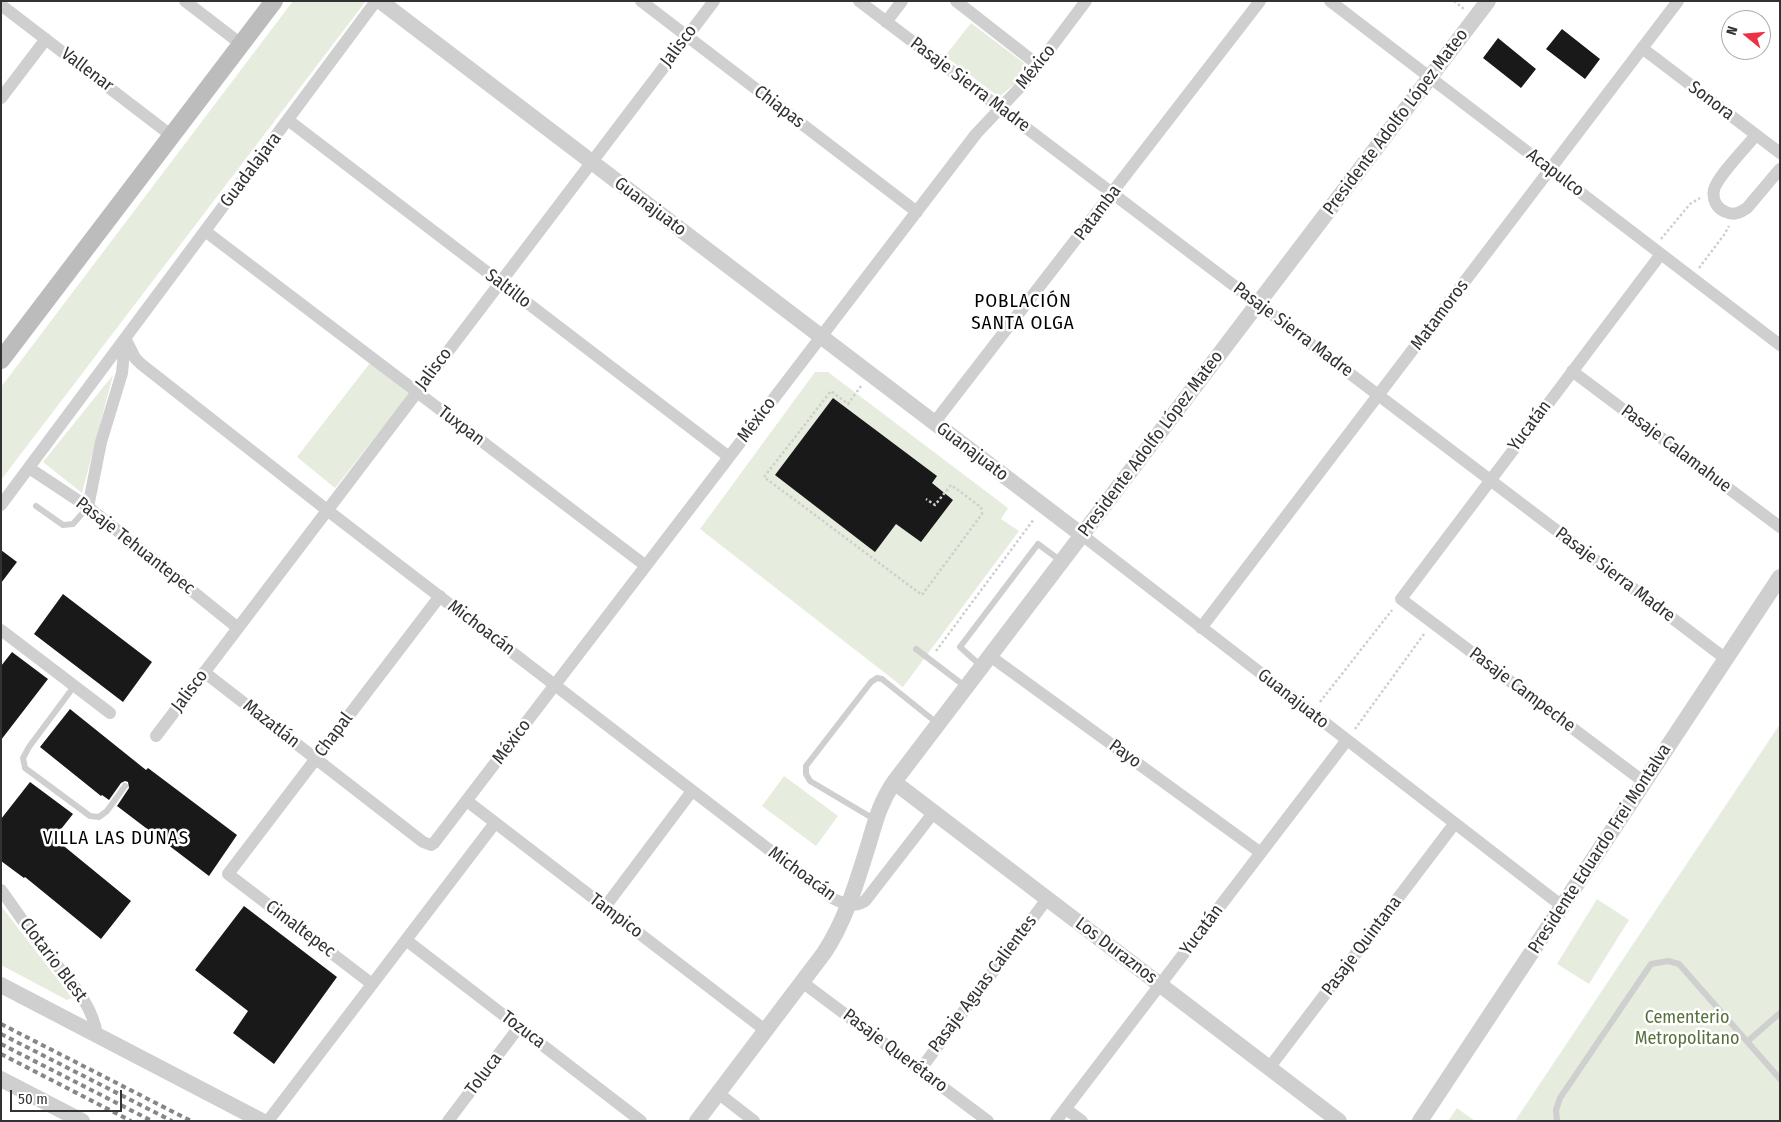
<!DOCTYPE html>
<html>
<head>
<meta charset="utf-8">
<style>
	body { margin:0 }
	#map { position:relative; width:1781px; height:1122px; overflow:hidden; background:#fff; font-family:"Fira Sans Condensed",sans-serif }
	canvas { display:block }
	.frame { position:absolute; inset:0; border:2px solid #323232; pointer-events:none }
	.north { position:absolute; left:1721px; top:10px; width:50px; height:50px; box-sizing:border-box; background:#fff; border:1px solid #adadad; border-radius:50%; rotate:287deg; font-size:14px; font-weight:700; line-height:20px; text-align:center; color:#323232 }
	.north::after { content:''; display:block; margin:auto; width:18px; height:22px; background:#ed3042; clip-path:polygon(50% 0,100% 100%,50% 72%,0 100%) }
	.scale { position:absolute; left:10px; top:1090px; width:112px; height:22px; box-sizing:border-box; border:2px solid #323232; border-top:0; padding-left:6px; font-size:15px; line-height:18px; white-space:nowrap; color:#323232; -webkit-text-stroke:4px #fff; paint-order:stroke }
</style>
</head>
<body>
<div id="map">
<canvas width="1781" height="1122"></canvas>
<div class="frame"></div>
<div class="north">N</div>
<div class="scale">50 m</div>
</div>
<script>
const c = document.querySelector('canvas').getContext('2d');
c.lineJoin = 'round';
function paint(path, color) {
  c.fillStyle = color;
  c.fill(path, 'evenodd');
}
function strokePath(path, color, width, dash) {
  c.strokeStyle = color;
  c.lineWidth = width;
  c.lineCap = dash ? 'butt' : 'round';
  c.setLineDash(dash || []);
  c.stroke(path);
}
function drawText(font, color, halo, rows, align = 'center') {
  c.font = font + ' "Fira Sans Condensed",sans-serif';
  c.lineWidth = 5;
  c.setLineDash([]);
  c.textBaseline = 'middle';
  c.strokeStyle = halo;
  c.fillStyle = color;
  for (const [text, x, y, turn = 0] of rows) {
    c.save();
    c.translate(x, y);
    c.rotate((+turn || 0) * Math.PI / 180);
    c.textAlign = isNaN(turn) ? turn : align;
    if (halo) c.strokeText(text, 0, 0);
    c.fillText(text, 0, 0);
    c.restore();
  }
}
const green = new Path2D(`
	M293 1H366L1 480V387Z
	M971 23 1029 67 1021 79 999 97 945 56Z
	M370 363 409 394 335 488 297 457Z
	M815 372H828L1008 508 1001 519 1019 531 903 687 700 529Z
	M113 375 82 493 43 462Z
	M1780 724V1121H1515Z
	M784 776 838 816 816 846 762 806Z
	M1597 899 1629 920 1589 984 1557 964Z
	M1 906 72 998 67 1000 1 965Z
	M1457 1108 1475 1121H1448Z`);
const building = new Path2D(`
	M1562 29 1600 59 1585 79 1546 49Z
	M1498 38 1536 69 1521 88 1483 58Z
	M833 398 937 476 932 483 953 500 921 542 896 524 875 552 775 475Z
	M1 550 17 562 1 583Z
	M63 594 152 662 123 702 34 634Z
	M12 652 48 679 1 740V666Z
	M70 709 146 770 148 768 237 835 209 876 117 806 129 788 128 782 125 781 121 783 109 800 102 795 101 796 40 747Z
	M30 782 73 814 54 838 131 901 101 939 25 877 24 878 1 861V819Z
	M244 906 337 977 274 1064 233 1033 248 1011 195 970Z`);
const path = new Path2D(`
	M1454 1 1464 9
	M1661 239 1690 204 1700 198
	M1699 268 1724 235 1729 226
	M861 386 848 404 831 391 764 477 922 595 982 514 981 507 951 485 935 505 926 499
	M936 651 1034 519
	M1320 702 1392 610
	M1355 729 1424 634`);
const service = new Path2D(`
	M36 506 63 525 73 524 88 507
	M916 649 966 687
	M981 666 960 647 1038 544 1061 561
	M75 685 29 747 23 758 25 768 90 816 99 817 107 811 125 786
	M874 819 810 781 806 774V766L871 682 877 678 882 679 937 723
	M1748 1041 1780 1013
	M1557 1121 1556 1110 1560 1098 1651 964 1668 961 1679 964 1780 1079`);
const minor = new Path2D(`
	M185 1 241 44
	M641 1 917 212
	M859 1 1726 659
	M956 1 1038 65
	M1330 1 1780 345
	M1 5 172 136
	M886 22 902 1
	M1642 48 1780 153
	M1 98 46 39
	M288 120 729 457
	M1756 135C1747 146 1716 178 1714 190 1712 200 1717 209 1726 212 1734 216 1741 212 1747 208L1780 169
	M205 231 646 566
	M125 338 135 358 141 364 327 510 832 898C844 904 853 908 865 901L934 812
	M1572 371 1780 527
	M934 423 1260 1
	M29 468 88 507 238 628
	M1 505 376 1
	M88 507 101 442 122 373 125 341
	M1082 535 1562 906
	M1201 628 1678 1
	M1 630 110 713
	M990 656 1261 853
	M204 672 423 842 431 845 434 843 976 134 1025 82 1086 1
	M156 736 714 1
	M1644 782 1401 599 1661 254
	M467 801 765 1030
	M1 890C16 910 29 931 45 950 65 977 92 1000 97 1035
	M605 907 692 791
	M406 940 641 1121
	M802 982 988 1121
	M372 984 228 874 440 596
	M1269 1068 1455 823
	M920 1070 1047 899
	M718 1093 754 1121
	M1066 1109 1082 1121
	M268 1121 495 823
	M448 1121 519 1027
	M1056 1121 1347 740`);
const tertiary = new Path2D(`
	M380 1 1082 535
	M894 782 1339 1121
	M1 985 262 1121
	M1 1079 82 1121
	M697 1121 824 953C846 920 857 881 869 843 876 819 880 803 894 782L1488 1
	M1420 1121 1780 577`);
const secondary = new Path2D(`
	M1 360 274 1`);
const rail = new Path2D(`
	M1 1024 191 1121
	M1 1034 172 1121
	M1 1044 152 1121
	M1 1054 131 1121`);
const streetNames = [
	["Jalisco",679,46,-53],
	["México",1036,67,-51],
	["Vallenar",87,70,37],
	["Pasaje Sierra Madre",970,85,37],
	["Sonora",1711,101,37],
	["Chiapas",779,107,37],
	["Presidente Adolfo López Mateo",1396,122,-53],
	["Guadalajara",251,170,-53],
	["Acapulco",1555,173,37],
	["Guanajuato",650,207,37],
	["Patamba",1098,213,-53],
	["Saltillo",508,289,37],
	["Matamoros",1440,315,-53],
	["Pasaje Sierra Madre",1293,330,37],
	["Jalisco",434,369,-53],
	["México",757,420,-53],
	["Tuxpan",461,426,37],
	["Yucatán",1530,426,-53],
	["Presidente Adolfo López Mateo",1151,444,-53],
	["Pasaje Calamahue",1676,449,37],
	["Guanajuato",972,452,37],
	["Pasaje Tehuantepec",135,546,38],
	["Pasaje Sierra Madre",1615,575,37],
	["Michoacán",481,628,37],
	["Pasaje Campeche",1522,690,37],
	["Jalisco",190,691,-53],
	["Guanajuato",1293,699,38],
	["Mazatlán",271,724,38],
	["Chapal",334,735,-53],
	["México",512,742,-53],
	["Payo",1125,754,36],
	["Presidente Eduardo Frei Montalva",1600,849,-57],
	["Michoacán",802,874,36],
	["Tampico",616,916,37],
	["Cimaltepec",300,929,37],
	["Yucatán",1202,930,-53],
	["Pasaje Quintana",1362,946,-53],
	["Los Duraznos",1116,951,37],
	["Clotario Blest",53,960,53],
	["Pasaje Aguas Calientes",983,984,-53],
	["Tozuca",523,1030,37],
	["Pasaje Querétaro",895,1051,37],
	["Toluca",484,1074,-53]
];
const parkNames = [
	["Cementerio",1687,1018],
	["Metropolitano",1687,1039]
];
const neighbourhoodNames = [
	["POBLACIÓN",1023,302],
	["SANTA OLGA",1023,324],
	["VILLA LAS DUNAS",116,839]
];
paint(green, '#e6ecde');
paint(building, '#191919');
strokePath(path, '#cfcfcf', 2.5, [2.5, 2.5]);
strokePath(service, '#cfcfcf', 6);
strokePath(minor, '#cfcfcf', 12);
strokePath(tertiary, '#cfcfcf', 16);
strokePath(secondary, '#bcbcbc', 18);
strokePath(rail, '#878787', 4, [5, 4]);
drawText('18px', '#323232', '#fff', streetNames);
drawText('18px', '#56713c', '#fff', parkNames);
c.letterSpacing = '1px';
drawText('19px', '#000', '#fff', neighbourhoodNames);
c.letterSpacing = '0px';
</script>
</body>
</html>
